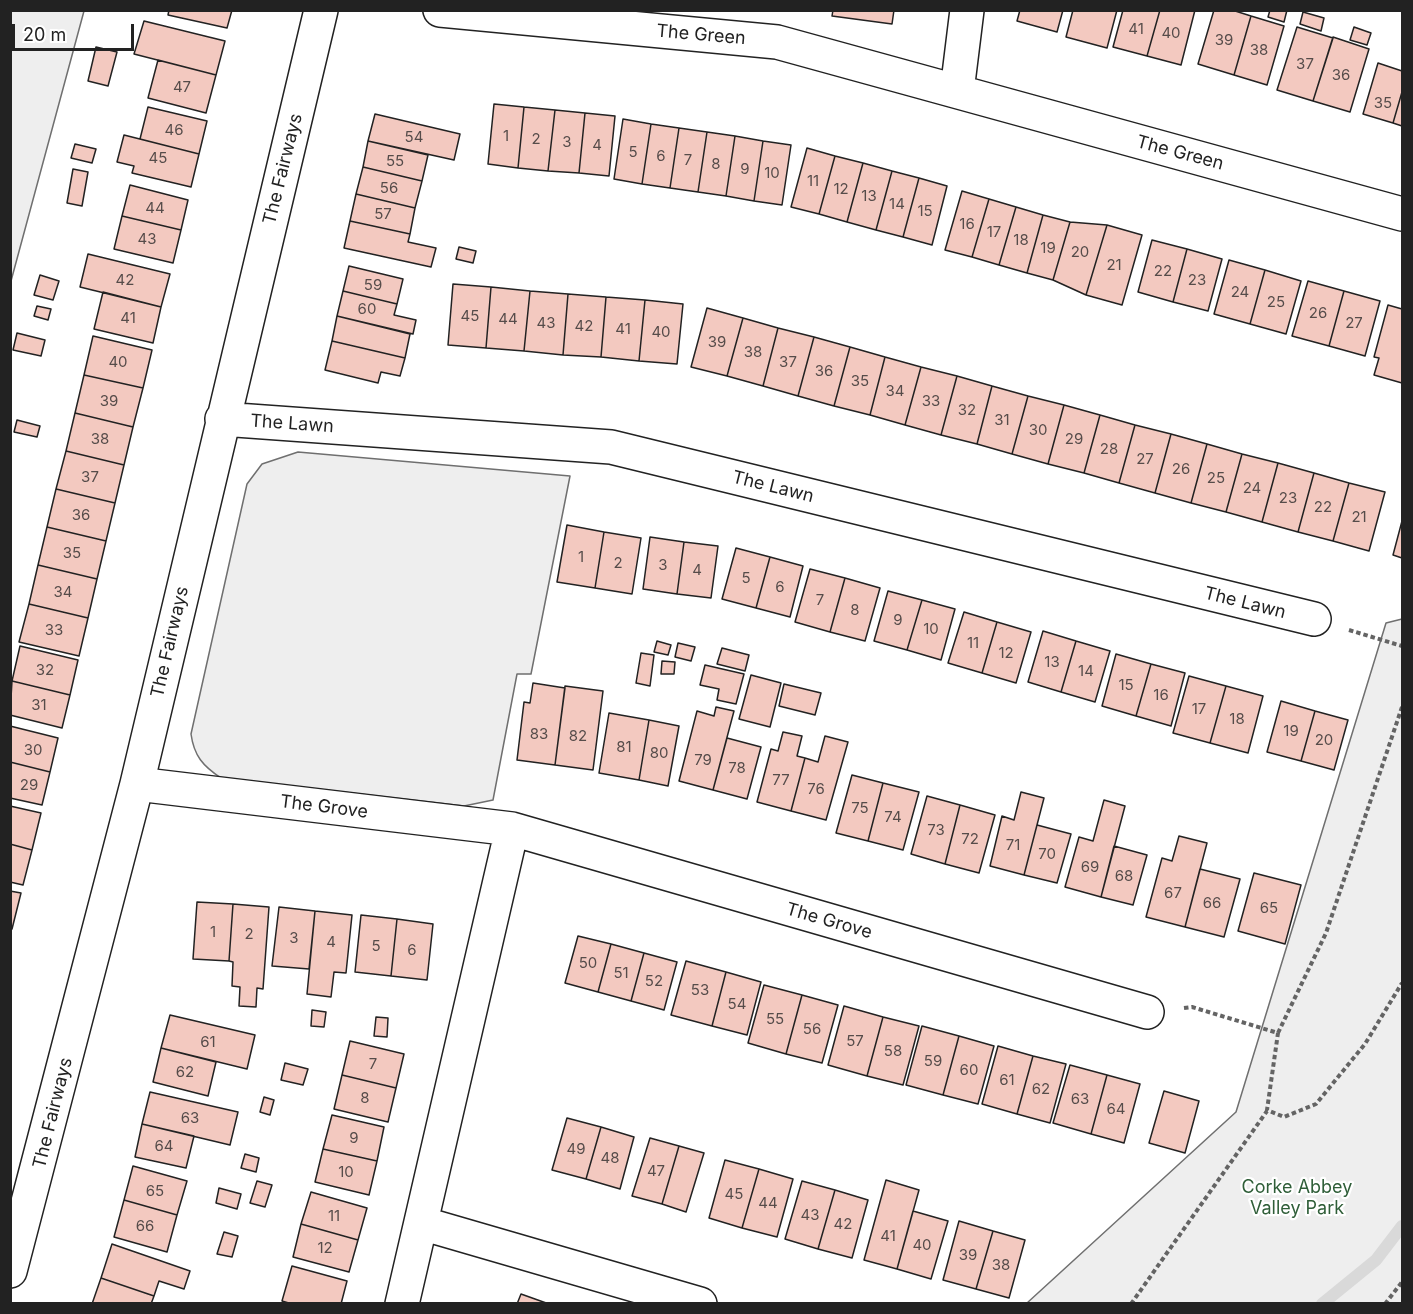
<!DOCTYPE html>
<html>
<head>
<meta charset="utf-8">
<style>
	body { margin:0 }
	#map { position:relative; width:1413px; height:1314px; overflow:hidden; background:#fff; font-family:Inter,sans-serif }
	canvas { display:block }
	.frame { position:absolute; inset:0; border:12px solid #222; pointer-events:none }
	.scale { position:absolute; left:12px; top:24px; width:122px; height:27px; box-sizing:border-box; border:3px solid #222; border-top:0; padding-left:8px; font-size:18px; line-height:21px; white-space:nowrap; color:#222; -webkit-text-stroke:4px #fff; paint-order:stroke }
</style>
</head>
<body>
<div id="map">
<canvas width="1413" height="1314"></canvas>
<div class="frame"></div>
<div class="scale">20 m</div>
</div>
<script>
const c = document.querySelector('canvas').getContext('2d');
c.lineJoin = 'round';
function paint(path, color) {
  c.fillStyle = color;
  c.fill(path, 'evenodd');
}
function strokePath(path, color, width, dash) {
  c.strokeStyle = color;
  c.lineWidth = width;
  c.lineCap = dash ? 'butt' : 'round';
  c.setLineDash(dash || []);
  c.stroke(path);
}
function drawText(font, color, halo, rows, align = 'center') {
  c.font = font + ' Inter,sans-serif';
  c.lineWidth = 4.5;
  c.setLineDash([]);
  c.textBaseline = 'middle';
  c.strokeStyle = halo;
  c.fillStyle = color;
  for (const [text, x, y, turn = 0] of rows) {
    c.save();
    c.translate(x, y);
    c.rotate((+turn || 0) * Math.PI / 180);
    c.textAlign = isNaN(turn) ? turn : align;
    if (halo) c.strokeText(text, 0, 0);
    c.fillText(text, 0, 0);
    c.restore();
  }
}
const green = new Path2D(`
	M11 10 84 11 11 281 10 11Z
	M298 452 570 476 531 674H517L493 800 464 806 221 778C203 766 194 756 191 734L247 484 262 464Z
	M1402 619V1303H1027L1236 1112 1386 623Z`);
const stream = new Path2D(`
	M1322 1304 1376 1260 1402 1226`);
const building = new Path2D(`
	M169 10H232L227 28 168 15Z
	M833 10H894L892 24 832 16Z
	M1020 10H1063L1057 32 1017 21Z
	M1073 10H1117L1107 48 1066 37Z
	M1123 10H1160L1147 56 1113 47Z
	M1160 10H1195L1181 65 1147 56Z
	M1214 10H1232L1251 16 1234 75 1198 64Z
	M1270 10H1287L1284 22 1268 17Z
	M1303 12 1324 18 1321 31 1300 24Z
	M1251 16 1284 26 1267 85 1234 75Z
	M144 21 225 41 216 75 134 54Z
	M1297 27 1333 38 1313 101 1277 90Z
	M1354 27 1371 33 1367 45 1350 40Z
	M1333 37 1369 49 1350 112 1313 101Z
	M96 47 117 52 108 86 88 81Z
	M158 60 216 75 206 113 148 98Z
	M1378 63 1402 71V92L1393 123 1363 114Z
	M1402 92V126L1393 123Z
	M494 104 524 107 518 168 488 164Z
	M148 107 207 121 199 154 140 139Z
	M524 107 555 110 548 171 518 168Z
	M555 110 585 113 579 173 548 171Z
	M585 113 615 116 609 176 579 173Z
	M375 114 460 134 454 160 368 141Z
	M623 119 651 124 642 184 614 179Z
	M651 124 679 128 670 188 642 184Z
	M679 128 707 132 698 192 670 188Z
	M707 132 735 136 726 196 698 192Z
	M124 135 199 154 191 187 132 173 134 166 117 162Z
	M735 136 763 141 754 201 726 196Z
	M368 141 428 155 422 181 363 167Z
	M763 141 791 145 782 205 754 201Z
	M75 144 96 149 92 163 71 158Z
	M807 148 835 156 819 214 791 207Z
	M835 156 863 163 847 222 819 214Z
	M863 163 892 171 876 230 847 222Z
	M363 167 422 181 415 208 356 194Z
	M73 169 88 172 82 206 67 203Z
	M892 171 919 178 903 237 876 230Z
	M919 178 947 186 932 245 903 237Z
	M130 185 188 200 181 230 122 216Z
	M962 191 989 199 972 257 945 250Z
	M356 194 415 208 410 234 350 221Z
	M989 199 1016 207 999 265 972 257Z
	M1016 207 1043 215 1027 273 999 265Z
	M1043 215 1070 222 1053 280 1027 273Z
	M122 216 181 230 173 263 114 249Z
	M350 221 410 234 408 242 436 248 431 267 344 248Z
	M1070 222 1107 225 1086 295 1053 280Z
	M1107 225 1142 235 1122 305 1086 295Z
	M1152 240 1187 249 1173 302 1138 292Z
	M459 247 476 251 473 263 456 259Z
	M1187 249 1222 259 1208 311 1173 302Z
	M88 254 170 274 161 307 80 287Z
	M1229 260 1265 270 1250 324 1214 314Z
	M349 266 403 279 397 304 343 291Z
	M1265 270 1301 281 1286 334 1250 324Z
	M40 275 59 281 53 300 34 295Z
	M1308 281 1344 291 1329 346 1292 336Z
	M453 284 491 287 486 348 448 345Z
	M491 287 530 291 524 351 486 348Z
	M343 291 397 304 394 315 416 320 413 334 337 316Z
	M530 291 568 294 563 355 524 351Z
	M1344 291 1380 301 1365 356 1329 346Z
	M103 292 161 307 153 343 94 329Z
	M568 294 606 297 601 357 563 355Z
	M606 297 645 300 639 361 601 357Z
	M645 300 683 304 677 364 639 361Z
	M1388 305 1402 309V383L1374 375 1379 358 1374 357Z
	M37 306 51 309 48 320 34 316Z
	M707 308 743 318 727 376 691 367Z
	M337 316 410 334 405 358 332 341Z
	M743 318 778 328 763 386 727 376Z
	M778 328 814 337 798 396 763 386Z
	M17 333 45 340 41 356 13 350Z
	M93 336 152 350 143 388 84 375Z
	M814 337 850 347 834 406 798 396Z
	M332 341 405 358 400 376 381 372 378 383 325 370Z
	M850 347 885 357 870 415 834 406Z
	M885 357 921 367 905 425 870 415Z
	M921 367 957 376 941 435 905 425Z
	M84 375 143 388 133 427 75 413Z
	M957 376 992 386 977 444 941 435Z
	M992 386 1028 396 1012 454 977 444Z
	M1028 396 1064 405 1048 464 1012 454Z
	M1064 405 1100 415 1084 473 1048 464Z
	M75 413 133 427 124 465 66 451Z
	M1100 415 1135 425 1119 483 1084 473Z
	M17 420 40 426 37 437 14 432Z
	M1135 425 1171 434 1155 493 1119 483Z
	M1171 434 1207 444 1191 503 1155 493Z
	M1207 444 1242 454 1226 512 1191 503Z
	M66 451 124 465 115 503 56 489Z
	M1242 454 1278 463 1262 522 1226 512Z
	M1278 463 1314 473 1298 532 1262 522Z
	M1314 473 1349 483 1333 541 1298 532Z
	M1349 483 1385 492 1369 551 1333 541Z
	M56 489 115 503 106 541 47 527Z
	M1402 521V558L1393 555Z
	M567 525 604 532 595 588 557 582Z
	M47 527 106 541 97 579 38 565Z
	M604 532 641 538 632 594 595 588Z
	M650 537 684 542 677 594 643 589Z
	M684 542 718 546 711 598 677 594Z
	M736 548 770 557 756 608 722 599Z
	M770 557 803 566 790 617 756 608Z
	M38 565 97 579 88 618 29 604Z
	M810 569 845 578 830 632 795 622Z
	M845 578 880 588 865 641 830 632Z
	M888 591 922 600 907 650 874 641Z
	M922 600 955 609 941 660 907 650Z
	M29 604 88 618 79 656 19 642Z
	M964 612 997 622 982 673 948 663Z
	M997 622 1031 632 1016 683 982 673Z
	M1043 631 1076 641 1061 692 1028 682Z
	M657 641 671 645 668 655 654 652Z
	M1076 641 1110 651 1095 702 1061 692Z
	M678 643 695 647 691 661 675 657Z
	M20 646 78 660 70 695 12 681Z
	M722 648 749 655 745 671 717 664Z
	M641 653 654 655 650 686 636 683Z
	M1116 654 1151 664 1136 716 1102 706Z
	M662 661 675 662 674 674H661Z
	M1151 664 1185 673 1171 726 1136 716Z
	M705 665 744 674 736 704 717 700 719 689 700 685Z
	M751 675 781 683 770 727 739 719Z
	M1189 676 1226 686 1210 743 1173 733Z
	M12 681 70 695 62 728 10 715Z
	M533 683 565 688 555 765 517 760 524 702 530 703Z
	M784 684 821 693 815 715 779 706Z
	M565 686 603 691 593 770 555 765Z
	M1226 686 1263 696 1248 753 1210 743Z
	M1281 701 1315 711 1301 761 1267 752Z
	M716 707 734 711 713 790 679 781 697 711 714 716Z
	M1315 711 1348 720 1334 770 1301 761Z
	M609 713 649 720 639 780 599 773Z
	M649 720 679 726 668 786 639 780Z
	M10 726 58 738 50 772 10 762Z
	M783 732 802 736 797 756 805 758 791 811 757 802 771 749 778 751Z
	M825 736 848 742 826 820 791 811 805 758 818 762Z
	M727 738 761 747 747 799 713 790Z
	M10 762 50 772 42 805 10 798Z
	M852 775 883 783 868 841 836 833Z
	M883 783 919 792 903 850 868 841Z
	M1021 792 1044 798 1024 875 990 866 1002 816 1014 820Z
	M927 796 960 805 945 864 911 854Z
	M1104 800 1125 806 1101 897 1065 887 1079 837 1093 841Z
	M960 805 995 815 979 873 945 864Z
	M10 806 41 813 32 850 10 844Z
	M1037 825 1071 834 1057 883 1024 875Z
	M1179 836 1207 843 1185 927 1146 917 1162 858 1172 861Z
	M10 844 32 850 23 885 10 882Z
	M1114 846 1147 855 1133 905 1101 897Z
	M1200 869 1240 879 1224 937 1185 927Z
	M1254 873 1301 885 1285 944 1238 931Z
	M10 891 21 893 12 929H10Z
	M197 902 233 904 229 961 193 959Z
	M233 904 269 907 263 989 257 988 256 1007 239 1006 240 987 232 986 233 962 229 961Z
	M279 907 315 911 309 969 272 966Z
	M315 911 352 915 346 973 334 972 331 997 307 994Z
	M361 915 397 919 391 976 355 972Z
	M397 919 433 924 427 980 391 976Z
	M578 936 611 944 598 992 565 983Z
	M611 944 644 953 631 1001 598 992Z
	M644 953 677 962 664 1010 631 1001Z
	M686 961 726 972 712 1026 671 1015Z
	M726 972 761 982 747 1035 712 1026Z
	M764 985 802 995 786 1054 748 1043Z
	M802 995 838 1005 822 1063 786 1054Z
	M844 1006 883 1017 867 1076 828 1065Z
	M312 1010 326 1012 324 1027 311 1026Z
	M170 1015 255 1035 247 1069 161 1048Z
	M376 1017 388 1018 387 1037 374 1036Z
	M883 1017 919 1026 903 1085 867 1076Z
	M922 1026 959 1036 943 1095 906 1085Z
	M959 1036 994 1046 978 1104 943 1095Z
	M350 1041 404 1054 396 1088 342 1075Z
	M998 1046 1033 1056 1017 1114 982 1104Z
	M161 1048 216 1062 208 1096 153 1082Z
	M1033 1056 1066 1064 1050 1123 1017 1114Z
	M285 1063 308 1069 303 1085 281 1080Z
	M1070 1065 1107 1075 1091 1134 1053 1123Z
	M342 1075 396 1088 388 1122 334 1109Z
	M1107 1075 1140 1084 1124 1143 1091 1134Z
	M1164 1091 1199 1101 1185 1153 1149 1143Z
	M150 1092 238 1112 230 1145 142 1124Z
	M264 1097 274 1100 270 1115 260 1112Z
	M332 1115 384 1127 377 1161 323 1149Z
	M567 1118 601 1127 586 1179 552 1170Z
	M142 1124 194 1136 186 1168 135 1157Z
	M601 1127 634 1137 620 1189 586 1179Z
	M650 1138 679 1146 662 1204 632 1196Z
	M679 1146 704 1153 686 1212 662 1204Z
	M323 1149 377 1161 369 1195 315 1182Z
	M245 1154 259 1158 256 1172 241 1168Z
	M725 1160 759 1169 742 1228 709 1218Z
	M133 1166 187 1181 177 1215 124 1200Z
	M759 1169 793 1179 777 1237 742 1228Z
	M886 1180 919 1190 897 1269 864 1260Z
	M257 1181 272 1185 265 1207 250 1203Z
	M802 1181 835 1190 818 1249 785 1239Z
	M219 1188 241 1194 237 1209 216 1203Z
	M835 1190 868 1200 852 1258 818 1249Z
	M311 1192 367 1208 358 1240 301 1224Z
	M124 1200 177 1215 167 1252 114 1237Z
	M913 1211 948 1221 931 1279 897 1269Z
	M959 1221 993 1231 976 1289 943 1280Z
	M301 1224 358 1240 349 1272 293 1257Z
	M993 1231 1025 1240 1009 1298 976 1289Z
	M224 1232 238 1236 232 1257 217 1254Z
	M112 1244 190 1271 184 1289 159 1281 154 1296 101 1278Z
	M292 1266 347 1281 341 1304H292L282 1301Z
	M101 1278 154 1296 151 1304H92Z
	M521 1294 549 1304H517Z`);
const path = new Path2D(`
	M1349 630 1402 646
	M1184 1008 1192 1007 1278 1033 1267 1110 1284 1117 1316 1104 1365 1044 1402 983
	M1278 1033 1326 933 1402 707
	M1131 1304 1267 1111
	M1385 1304 1402 1282`);
const street = new Path2D(`
	M440 10 777 42 1402 214
	M957 91 967 10
	M222 419 611 447 1314 619
	M137 784 512 829 1147 1012
	M421 1223 700 1304
	M10 1271 137 784 321 10
	M402 1304 512 829`);
const numberNames = [
	["41",1136,29],
	["40",1171,33],
	["39",1224,40],
	["38",1259,50],
	["37",1305,64],
	["36",1341,75],
	["47",182,87],
	["35",1383,103],
	["46",174,130],
	["1",506,136],
	["54",414,137],
	["2",536,139],
	["3",567,142],
	["4",597,145],
	["5",633,152],
	["6",661,156],
	["45",158,158],
	["7",688,160],
	["55",395,161],
	["8",716,164],
	["9",745,169],
	["10",772,173],
	["11",813,181],
	["56",389,188],
	["12",841,189],
	["13",869,196],
	["14",897,204],
	["44",155,208],
	["15",925,211],
	["57",383,214],
	["16",967,224],
	["17",994,232],
	["43",147,239],
	["18",1021,240],
	["19",1048,248],
	["20",1080,252],
	["21",1114,265],
	["22",1163,271],
	["42",125,280],
	["23",1197,280],
	["59",373,285],
	["24",1240,292],
	["25",1276,302],
	["60",367,309],
	["26",1318,313],
	["45",470,316],
	["41",128,318],
	["44",508,319],
	["43",546,323],
	["27",1354,323],
	["42",584,326],
	["41",623,329],
	["40",661,332],
	["39",717,342],
	["38",753,352],
	["40",118,362],
	["37",788,362],
	["36",824,371],
	["35",860,381],
	["34",895,391],
	["39",109,401],
	["33",931,401],
	["32",967,410],
	["31",1002,420],
	["30",1038,430],
	["38",100,439],
	["29",1074,439],
	["28",1109,449],
	["27",1145,459],
	["26",1181,469],
	["37",90,477],
	["25",1216,478],
	["24",1252,488],
	["23",1288,498],
	["22",1323,507],
	["36",81,515],
	["21",1359,517],
	["35",72,553],
	["1",581,557],
	["2",618,563],
	["3",663,565],
	["4",697,570],
	["5",746,578],
	["6",780,587],
	["34",63,592],
	["7",820,600],
	["8",855,610],
	["9",898,620],
	["10",931,629],
	["33",54,630],
	["11",973,643],
	["12",1006,653],
	["13",1052,662],
	["32",45,670],
	["14",1086,671],
	["15",1126,685],
	["16",1161,695],
	["31",39,705],
	["17",1199,709],
	["18",1237,719],
	["19",1291,731],
	["83",539,734],
	["82",578,736],
	["20",1324,740],
	["81",624,747],
	["30",33,750],
	["80",659,753],
	["79",703,760],
	["78",737,768],
	["77",781,780],
	["29",29,785],
	["76",816,789],
	["75",860,808],
	["74",893,817],
	["73",936,830],
	["72",970,839],
	["71",1013,845],
	["70",1047,854],
	["69",1090,867],
	["68",1124,876],
	["67",1173,893],
	["66",1212,903],
	["65",1269,908],
	["1",213,932],
	["2",249,934],
	["3",294,938],
	["4",331,942],
	["5",376,946],
	["6",412,950],
	["50",588,963],
	["51",621,973],
	["52",654,981],
	["53",700,990],
	["54",737,1004],
	["55",775,1019],
	["56",812,1029],
	["57",855,1041],
	["61",208,1042],
	["58",893,1051],
	["59",933,1061],
	["7",373,1064],
	["60",969,1070],
	["62",185,1072],
	["61",1007,1080],
	["62",1041,1089],
	["8",365,1098],
	["63",1080,1099],
	["64",1116,1109],
	["63",190,1118],
	["9",354,1138],
	["64",164,1146],
	["49",576,1149],
	["48",610,1158],
	["47",656,1171],
	["10",346,1172],
	["65",155,1191],
	["45",734,1194],
	["44",768,1203],
	["43",810,1215],
	["11",334,1216],
	["42",843,1224],
	["66",145,1226],
	["41",888,1236],
	["40",922,1245],
	["12",325,1248],
	["39",968,1255],
	["38",1001,1265]
];
const streetNames = [
	["The Green",701,35,5],
	["The Green",1180,153,15],
	["The Fairways",283,169,-76],
	["The Lawn",292,424,4],
	["The Lawn",773,487,14],
	["The Lawn",1245,603,14],
	["The Fairways",170,642,-77],
	["The Grove",324,807,7],
	["The Grove",829,921,16],
	["The Fairways",53,1113,-76]
];
const parkNames = [
	["Corke Abbey",1297,1188],
	["Valley Park",1297,1209]
];
paint(green, '#eee');
strokePath(green, '#6f6f6f', 1.5);
strokePath(stream, '#d9d9d9', 12);
paint(building, '#f3c9c0');
strokePath(building, '#222', 1.5);
strokePath(street, '#222', 36);
strokePath(path, '#646464', 4, [4.5, 3]);
strokePath(street, '#fff', 33);
drawText('15px', '#564c4a', null, numberNames);
drawText('18px', '#222', '#fff', streetNames);
drawText('18px', '#2f5e38', '#fff', parkNames);
</script>
</body>
</html>
